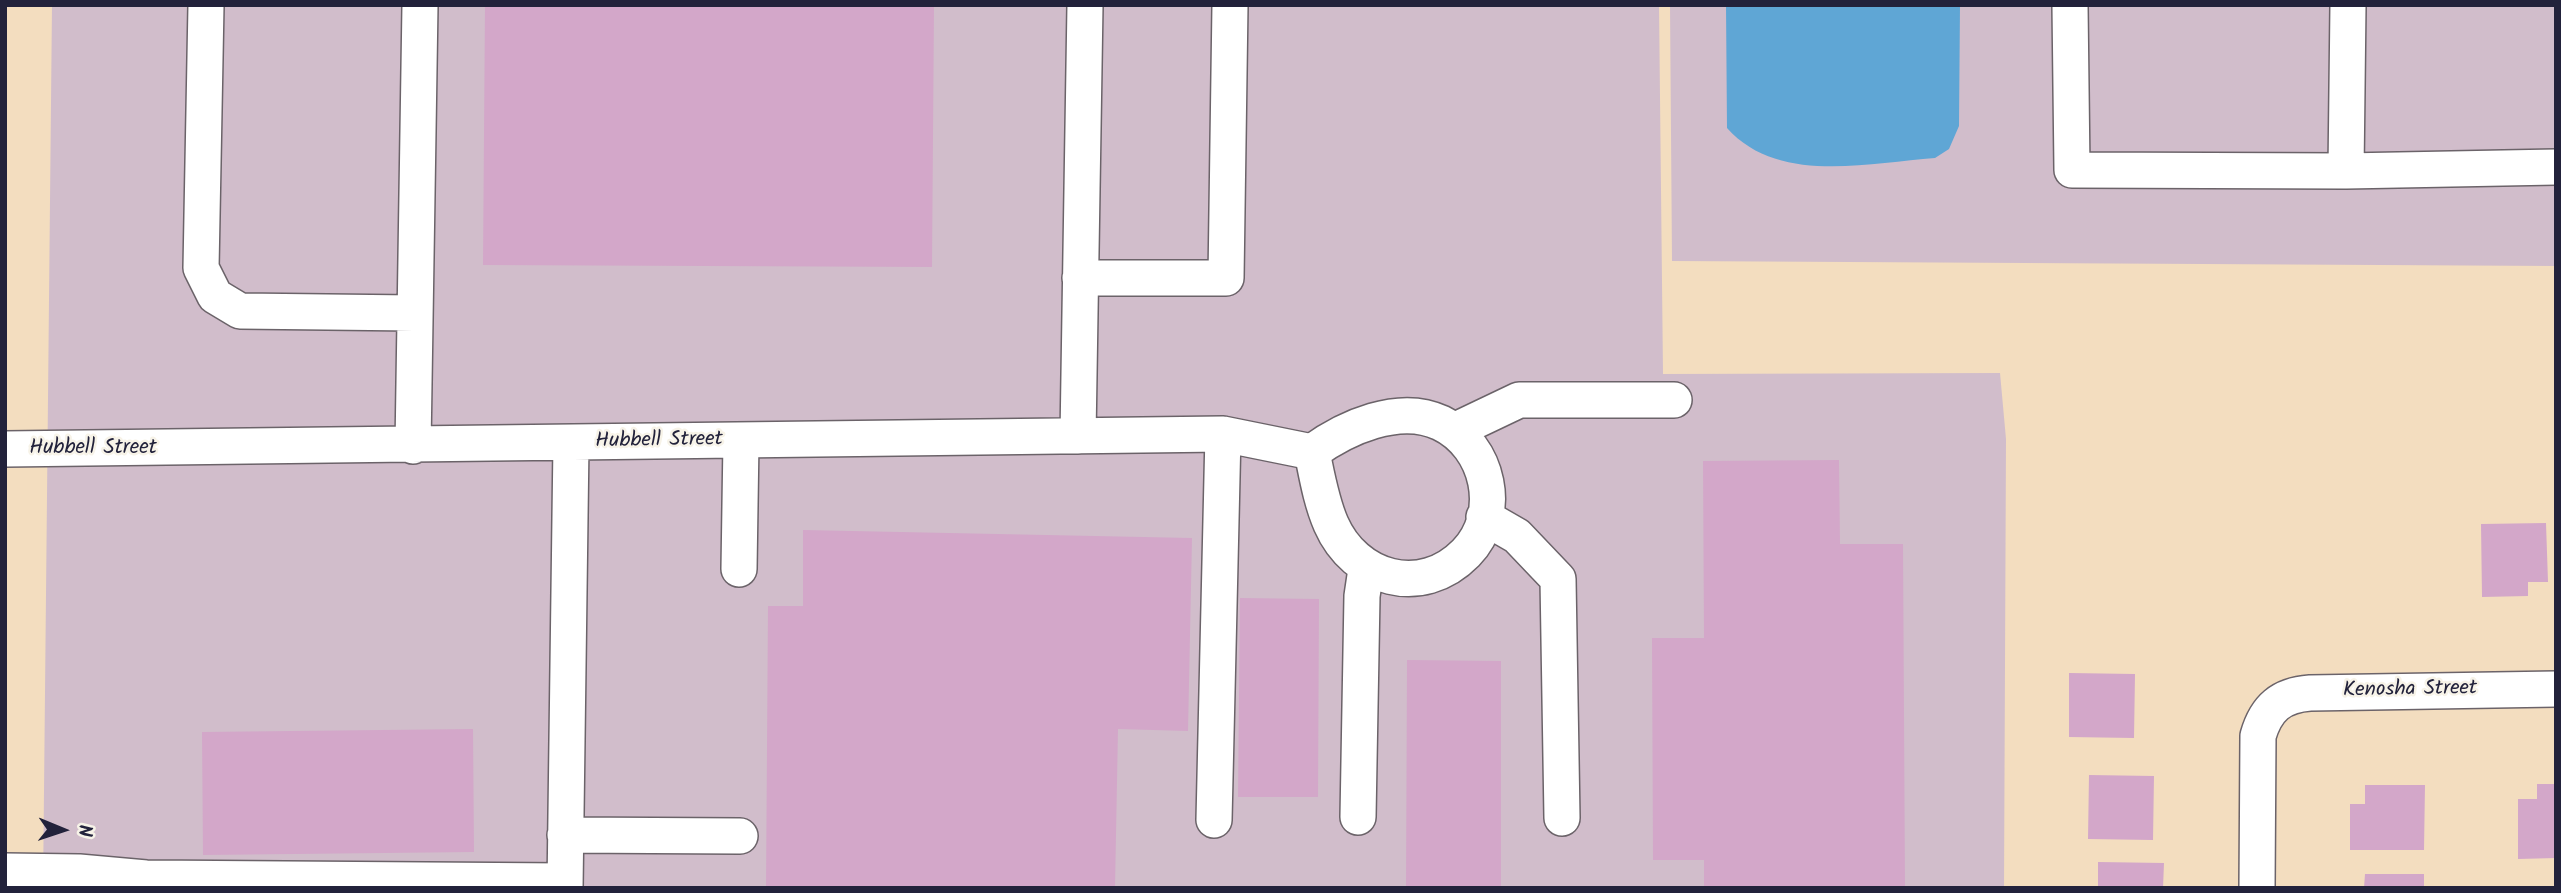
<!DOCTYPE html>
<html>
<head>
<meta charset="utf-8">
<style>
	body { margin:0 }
	#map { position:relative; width:2561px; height:893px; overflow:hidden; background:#f3ddbf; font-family:Kalam,sans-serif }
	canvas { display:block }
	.frame { position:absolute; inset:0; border:7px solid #22223b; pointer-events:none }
	.north { position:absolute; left:28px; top:795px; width:70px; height:70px; -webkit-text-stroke:5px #f7f3e8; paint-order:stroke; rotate:92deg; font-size:19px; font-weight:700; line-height:28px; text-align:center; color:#22223b }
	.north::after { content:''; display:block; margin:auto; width:24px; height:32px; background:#22223b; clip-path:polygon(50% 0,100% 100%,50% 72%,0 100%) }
</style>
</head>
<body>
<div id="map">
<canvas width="2561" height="893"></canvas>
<div class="frame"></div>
<div class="north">N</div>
</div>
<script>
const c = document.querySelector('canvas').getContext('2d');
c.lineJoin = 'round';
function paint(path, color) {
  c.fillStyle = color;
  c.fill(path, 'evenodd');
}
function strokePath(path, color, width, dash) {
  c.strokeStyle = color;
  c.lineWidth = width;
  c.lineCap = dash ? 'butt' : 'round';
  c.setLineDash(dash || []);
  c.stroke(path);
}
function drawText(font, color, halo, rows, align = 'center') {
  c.font = font + ' Kalam,sans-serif';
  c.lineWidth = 5;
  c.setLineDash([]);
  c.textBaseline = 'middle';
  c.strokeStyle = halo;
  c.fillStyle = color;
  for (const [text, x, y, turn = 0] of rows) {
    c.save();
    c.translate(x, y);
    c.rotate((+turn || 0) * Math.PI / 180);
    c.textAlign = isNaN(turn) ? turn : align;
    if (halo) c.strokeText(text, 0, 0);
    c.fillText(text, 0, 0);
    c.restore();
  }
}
const industrial = new Path2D(`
	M52 5H1659L1663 374 2000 373 2006 439 2004 888H43Z
	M1670 5H2556V266L1672 261Z`);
const water = new Path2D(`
	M1726 5H1960L1959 126 1949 149 1935 158C1867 163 1778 185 1727 128Z`);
const building = new Path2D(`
	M485 5H934L932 267 483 265Z
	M1839 460 1840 544H1903L1905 888H1704V860H1653L1652 638H1704L1703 461Z
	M2546 523 2548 582H2528V596L2482 597 2481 524Z
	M803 530 1192 538 1188 731 1118 729 1115 887 766 888 768 606H803Z
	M1240 598 1319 599 1318 797H1238Z
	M1407 660 1501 661V888H1406Z
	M2069 673 2135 674 2134 738 2069 737Z
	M473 729 474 852 203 855 202 732Z
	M2089 775 2154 776 2153 840 2088 839Z
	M2537 784H2556V858L2518 859V799H2537Z
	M2365 785H2425L2424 850H2350V804H2365Z
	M2098 862 2164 863 2163 888H2098Z
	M2365 874H2424V888H2364Z`);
const minor = new Path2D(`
	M206 5 201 268 215 296 240 311 414 313
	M2070 5 2072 170 2346 171 2556 167
	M2346 171 2348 5
	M1080 278H1226L1230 5
	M1456 430 1519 400H1674
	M1078 436 1085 5
	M413 446 420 5
	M5 449 1223 434 1312 452C1317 476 1321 501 1331 524 1355 579 1421 599 1466 553 1504 514 1489 446 1441 423 1399 403 1345 428 1312 452
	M1484 517 1517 536 1558 579 1562 818
	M739 569 741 441
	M1358 817 1362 596 1366 569
	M1214 820 1223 434
	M565 835 740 836
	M5 871 79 872 146 878 565 881
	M565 888 571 443
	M2257 888 2258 736C2266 708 2281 695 2310 693L2556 689`);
const streetNames = [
	["Hubbell Street",659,442,-1],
	["Hubbell Street",93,449],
	["Kenosha Street",2410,691,-1]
];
paint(industrial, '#d1bdcb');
paint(water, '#5fa6d5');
paint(building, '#d3a7c9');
strokePath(minor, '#6b6369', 38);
strokePath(minor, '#fff', 35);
drawText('21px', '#22223b', '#f7f3e8', streetNames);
</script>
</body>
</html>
